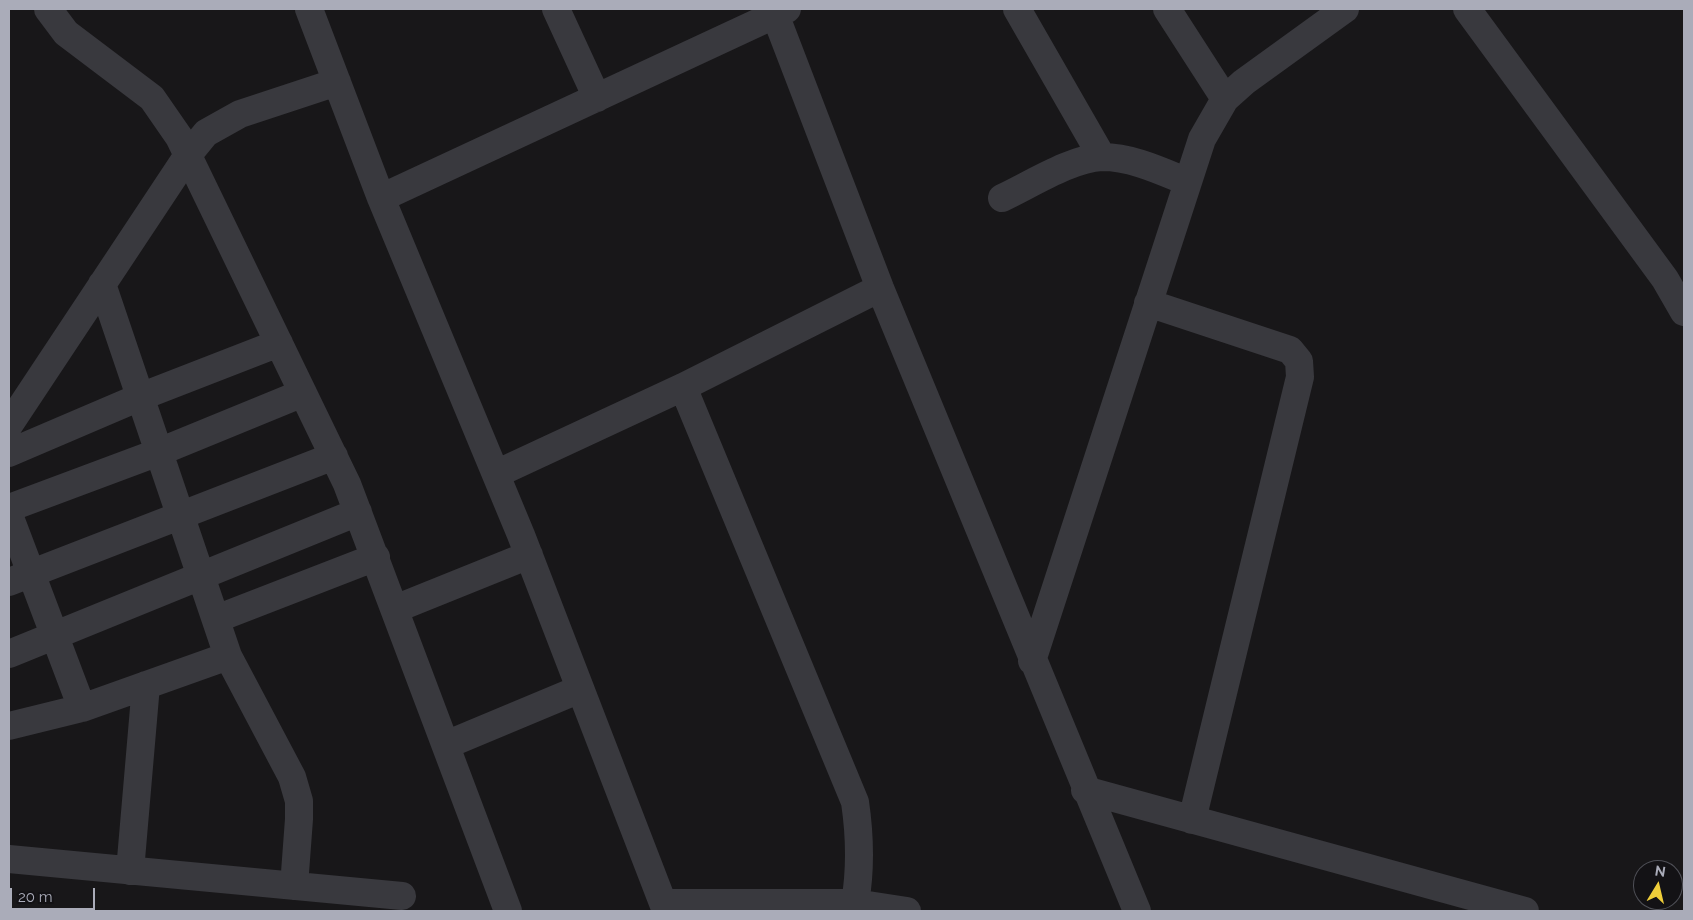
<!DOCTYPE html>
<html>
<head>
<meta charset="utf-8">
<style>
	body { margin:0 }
	#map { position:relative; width:1693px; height:920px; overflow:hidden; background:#181719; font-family:Raleway,sans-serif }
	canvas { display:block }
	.frame { position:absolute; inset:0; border:10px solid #aaacb9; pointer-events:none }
	.north { position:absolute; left:1633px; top:860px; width:50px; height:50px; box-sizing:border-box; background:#131215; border:1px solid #4f5057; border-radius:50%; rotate:9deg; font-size:14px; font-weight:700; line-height:20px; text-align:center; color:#aaacb9 }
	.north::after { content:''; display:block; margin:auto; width:18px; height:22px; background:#efce3a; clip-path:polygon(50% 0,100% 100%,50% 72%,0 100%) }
	.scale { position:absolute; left:10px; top:888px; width:85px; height:22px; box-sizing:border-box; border:2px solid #aaacb9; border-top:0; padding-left:6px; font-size:15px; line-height:18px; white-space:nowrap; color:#aaacb9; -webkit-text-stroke:4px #131215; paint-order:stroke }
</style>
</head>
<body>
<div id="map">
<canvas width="1693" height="920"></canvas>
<div class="frame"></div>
<div class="north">N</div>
<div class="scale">20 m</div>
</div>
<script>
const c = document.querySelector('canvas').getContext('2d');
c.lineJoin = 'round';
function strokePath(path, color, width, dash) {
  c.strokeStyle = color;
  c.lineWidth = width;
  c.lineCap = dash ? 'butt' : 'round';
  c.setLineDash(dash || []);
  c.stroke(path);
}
const minor = new Path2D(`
	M48 9 66 33 152 98 179 137 347 484 508 911
	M309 9 381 198 521 535 666 911
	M556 9 597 98
	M773 9 880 288 1137 911
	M1017 9 1102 157
	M1167 9 1225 99
	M1467 9 1665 279 1684 312
	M381 198 787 9
	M1002 198C1030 185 1072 158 1102 157 1132 157 1161 171 1188 182
	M102 284 228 656 292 777 299 801V819L294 886
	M1148 303 1290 350 1299 361 1300 377 1192 820
	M683 387 855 802C860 836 861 868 855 903
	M9 425 188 155 206 133 240 114 337 82
	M9 453 140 397 279 343
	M496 474 683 387 880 288
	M9 508 159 452 303 393
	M9 515 82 708
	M9 582 334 456
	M395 609 529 555
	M216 619 376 557
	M9 654 358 512
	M1032 661 1202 139 1225 99 1244 82 1345 9
	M9 726 82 708 228 656
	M446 745 580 689
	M1085 790 1525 911
	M9 859 402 896
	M130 871 146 685
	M664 903H855L907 911`);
strokePath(minor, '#39393e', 28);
</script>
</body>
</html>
